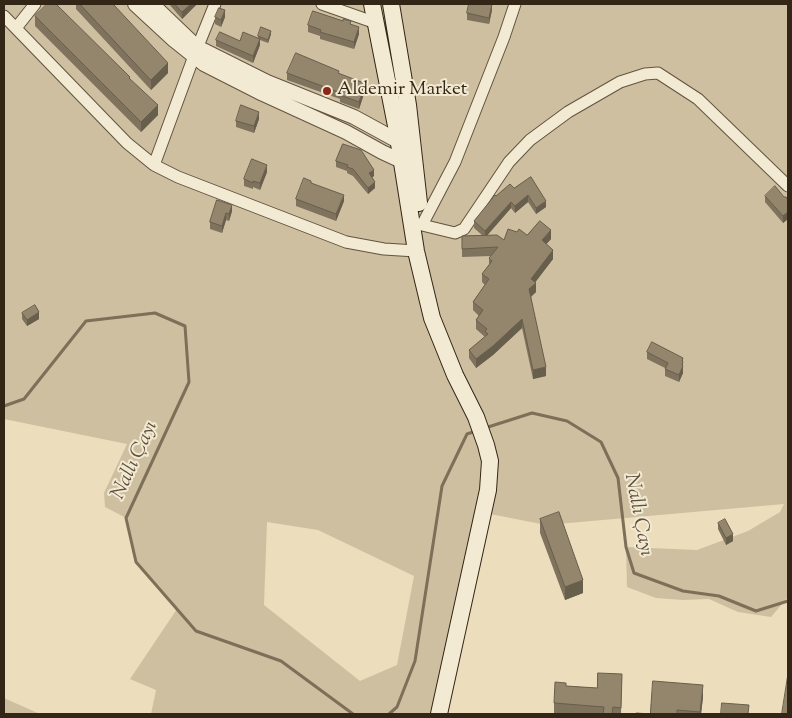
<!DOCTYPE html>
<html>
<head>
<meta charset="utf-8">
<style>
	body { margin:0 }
	#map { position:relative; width:792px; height:718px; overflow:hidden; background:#ecdebc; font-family:"Sorts Mill Goudy",serif }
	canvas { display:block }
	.frame { position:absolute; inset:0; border:5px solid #342617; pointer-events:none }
</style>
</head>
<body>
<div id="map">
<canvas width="792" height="718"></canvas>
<div class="frame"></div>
</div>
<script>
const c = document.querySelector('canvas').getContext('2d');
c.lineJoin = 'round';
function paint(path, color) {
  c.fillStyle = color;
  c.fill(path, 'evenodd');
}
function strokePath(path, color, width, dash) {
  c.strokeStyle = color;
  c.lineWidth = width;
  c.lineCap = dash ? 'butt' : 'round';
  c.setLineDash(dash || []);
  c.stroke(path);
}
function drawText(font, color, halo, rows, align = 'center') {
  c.font = font + ' "Sorts Mill Goudy",serif';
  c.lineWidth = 4;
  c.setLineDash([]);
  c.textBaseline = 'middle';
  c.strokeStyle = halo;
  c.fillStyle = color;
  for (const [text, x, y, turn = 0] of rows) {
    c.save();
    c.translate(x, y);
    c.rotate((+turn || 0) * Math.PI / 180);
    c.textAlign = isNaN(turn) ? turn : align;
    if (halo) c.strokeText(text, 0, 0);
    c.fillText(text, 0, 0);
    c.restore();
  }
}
const green = new Path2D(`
	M4 4H788V597L771 617 738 612 709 599 683 600 656 598 627 587 626 547 697 550 748 531 780 512 784 504 546 525 475 511 432 714H151L156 690 130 679 177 609 135 560 126 518 105 507 104 493 127 444 4 419ZM267 522 318 530 414 576 397 665 360 681 264 605Z
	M4 698 40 714H4Z`);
const stream = new Path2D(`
	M4 406 24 399 86 321 155 313 185 326 189 382 126 518 136 562 196 631 281 661 353 714
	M485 428 532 413 567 421 601 442 618 478 626 547 634 573 683 591 719 596 756 611 788 601
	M389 714 397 707 415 661 442 486 467 434 476 431`);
const minor = new Path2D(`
	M322 4 376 23
	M515 4 504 37 455 162 422 225 455 233 464 229 509 162 530 140 568 112 620 82 645 74 658 73 698 99 788 186
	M4 16 127 143 154 165 178 177 346 242 384 249 416 251
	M16 28 35 4
	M154 165 194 56 215 4`);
const tertiary = new Path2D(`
	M135 4 174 40 204 64 263 94 346 132 382 152 410 165
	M152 4 197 47 267 82 354 117 398 141 407 143`);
const secondary = new Path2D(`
	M372 4 397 131 416 251 432 318 455 375 476 417 486 445 490 461 488 490 439 714
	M391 4 408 105 419 203`);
const wall = new Path2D(`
	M76 4H113L168 73 151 90 76 9Z
	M169 4H197L182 19Z
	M492 10 489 24 467 20V13Z
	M35 16 130 79 158 115 141 132 35 26Z
	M215 17H225L221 27 215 24Z
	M308 25 359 34 354 49 320 39V36L308 32Z
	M271 34 268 43 260 40V45L253 63 216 46V40L240 41 258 38V36Z
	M287 73 339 74 364 83 363 97 359 109 340 102V99L287 80Z
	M259 119 254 133 236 127V121Z
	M343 144 374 176 372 177 375 188 368 194 353 176 347 173V171L336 167V161Z
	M267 172 260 190 253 187V189L244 186V179Z
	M531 177 546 207 536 214 528 202 515 213 511 208 487 235 504 240 527 235 551 239 546 244 553 259 535 282 536 292 531 297 546 376 533 379 522 328 493 355 476 368 469 358V350L485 337 476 329V320L479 316 473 310V302L485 285 482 282V274L489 265V258L491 256 462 257V236L482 235 474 228V221L496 196 514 188Z
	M311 183 344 201 336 221 296 206V199Z
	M765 196 784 197 788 200V219L783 223 765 202Z
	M217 200 232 211 229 221 226 220 222 233 210 229V222Z
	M22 313 39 319 27 326 22 319Z
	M647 352 683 358V373L679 382 665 376V368L647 359Z
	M540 519 583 593 565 600 540 533Z
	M718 523 733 541 726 545 718 529Z
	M622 674 621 714H554V703L566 686 597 688Z
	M703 697 701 714H636H650Z`);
const shadedWall = new Path2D(`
	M191 4H197L182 19V12Z
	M492 4V10L489 24V18Z
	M225 10V17L221 27V20Z
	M359 27V34L354 49V42Z
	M271 31V34L268 43V40Z
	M260 39V45L253 63V56Z
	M168 63V73L151 90V80Z
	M364 83 363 97 359 109V102L362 89Z
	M158 105V115L141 132V122Z
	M259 112V119L254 133V126Z
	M267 165V172L260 190V183Z
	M374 170V176L369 180V173Z
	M375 182V188L368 194V188Z
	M344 195V201L336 221V214Z
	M528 195V202L515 213V206Z
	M546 201V207L536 214V208Z
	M511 202V208L485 238V231Z
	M232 205V211L229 221V214Z
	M788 212V219L783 223V216Z
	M226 213V220L222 233V226Z
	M551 230V239L542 249V240Z
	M553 250V259L531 288V279Z
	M536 283V292L529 298V289Z
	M39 312V319L27 326V320Z
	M522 319V328L493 355 476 368V359Z
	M683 358V373L679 382V375L682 361Z
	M546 367V376L533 379V370Z
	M733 534V541L726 545V538Z
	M583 580V593L565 600V587Z
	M703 685V697L701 714H700Z`);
const building = new Path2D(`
	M47 4H56L130 77 129 78 158 105 141 122 35 16Z
	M80 4H113L168 63 151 80Z
	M175 4H191L182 12Z
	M469 4H492L489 18 467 13Z
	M219 8 225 10 221 20 215 17Z
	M313 11 343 21V19L351 21 350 24 359 27 354 42 320 32 321 30 308 25Z
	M261 27 271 31 268 40 258 36Z
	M220 32 240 41 243 32 260 39 253 56 216 40Z
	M296 53 339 71 338 73 364 83 362 89 363 90 359 102 340 95 341 93 287 73Z
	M241 105 259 112 254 126 236 121Z
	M343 144 361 150 374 170 369 173 375 182 368 188 353 169 347 167 348 165 336 161Z
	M252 159 267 165 260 183 253 181V183L244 179Z
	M531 177 546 201 536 208 528 195 515 206 511 202 485 231 474 221 495 195 496 196 510 184 514 188Z
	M304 178 311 181V183L344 195 336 214 296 199Z
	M775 186 784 197H786L788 200V212L783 216 765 196Z
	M217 200 232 205 229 214 226 213 222 226 210 222Z
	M540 221 551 230 542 240 553 250 531 279 536 283 529 289 546 367 533 370 522 319 493 346 476 359 469 350 488 334 485 331 487 329 476 320 483 310 473 302 489 279 482 274 492 261 489 258 498 247 462 249V236L497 235 504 240 508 229 517 232 519 229 527 235Z
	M35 305 39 312 27 320 22 313Z
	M652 342 683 358 682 361 683 362 682 365 683 366 679 375 665 369 668 363 647 352Z
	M559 512 583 580 565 587 540 519Z
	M725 519 733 534 726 538 718 523Z
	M598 673 622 674 621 708 613 707 612 714H603L604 707 554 703 555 682 566 683V686L597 688Z
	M788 674V714H782Z
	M653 681 703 685 700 712 677 710V714H636V713L650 714Z
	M722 703 749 705 748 714H721Z`);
const markers = [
	[327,91,5,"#8f2418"]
];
const poiNames = [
	["Aldemir Market",337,91]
];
const waterNames = [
	["Nallı Çayı",136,461,-65],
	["Nallı Çayı",637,515,79]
];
paint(green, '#cdbfa0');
strokePath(stream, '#7d6f58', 3);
strokePath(minor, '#625440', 13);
strokePath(tertiary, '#625440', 16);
strokePath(secondary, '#342617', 18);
strokePath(minor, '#f3ead3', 11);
strokePath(tertiary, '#f3ead3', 14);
strokePath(secondary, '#f3ead3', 16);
paint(wall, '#7f735e');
paint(shadedWall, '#685e4c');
paint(building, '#94866d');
strokePath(building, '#685e4c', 1);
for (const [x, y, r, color] of markers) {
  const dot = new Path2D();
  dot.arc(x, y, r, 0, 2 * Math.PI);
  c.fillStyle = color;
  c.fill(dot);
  strokePath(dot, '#f3ead3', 2);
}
drawText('19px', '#342617', '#f3ead3', poiNames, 'left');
drawText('italic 20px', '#5e503d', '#f3ead3', waterNames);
</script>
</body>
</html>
